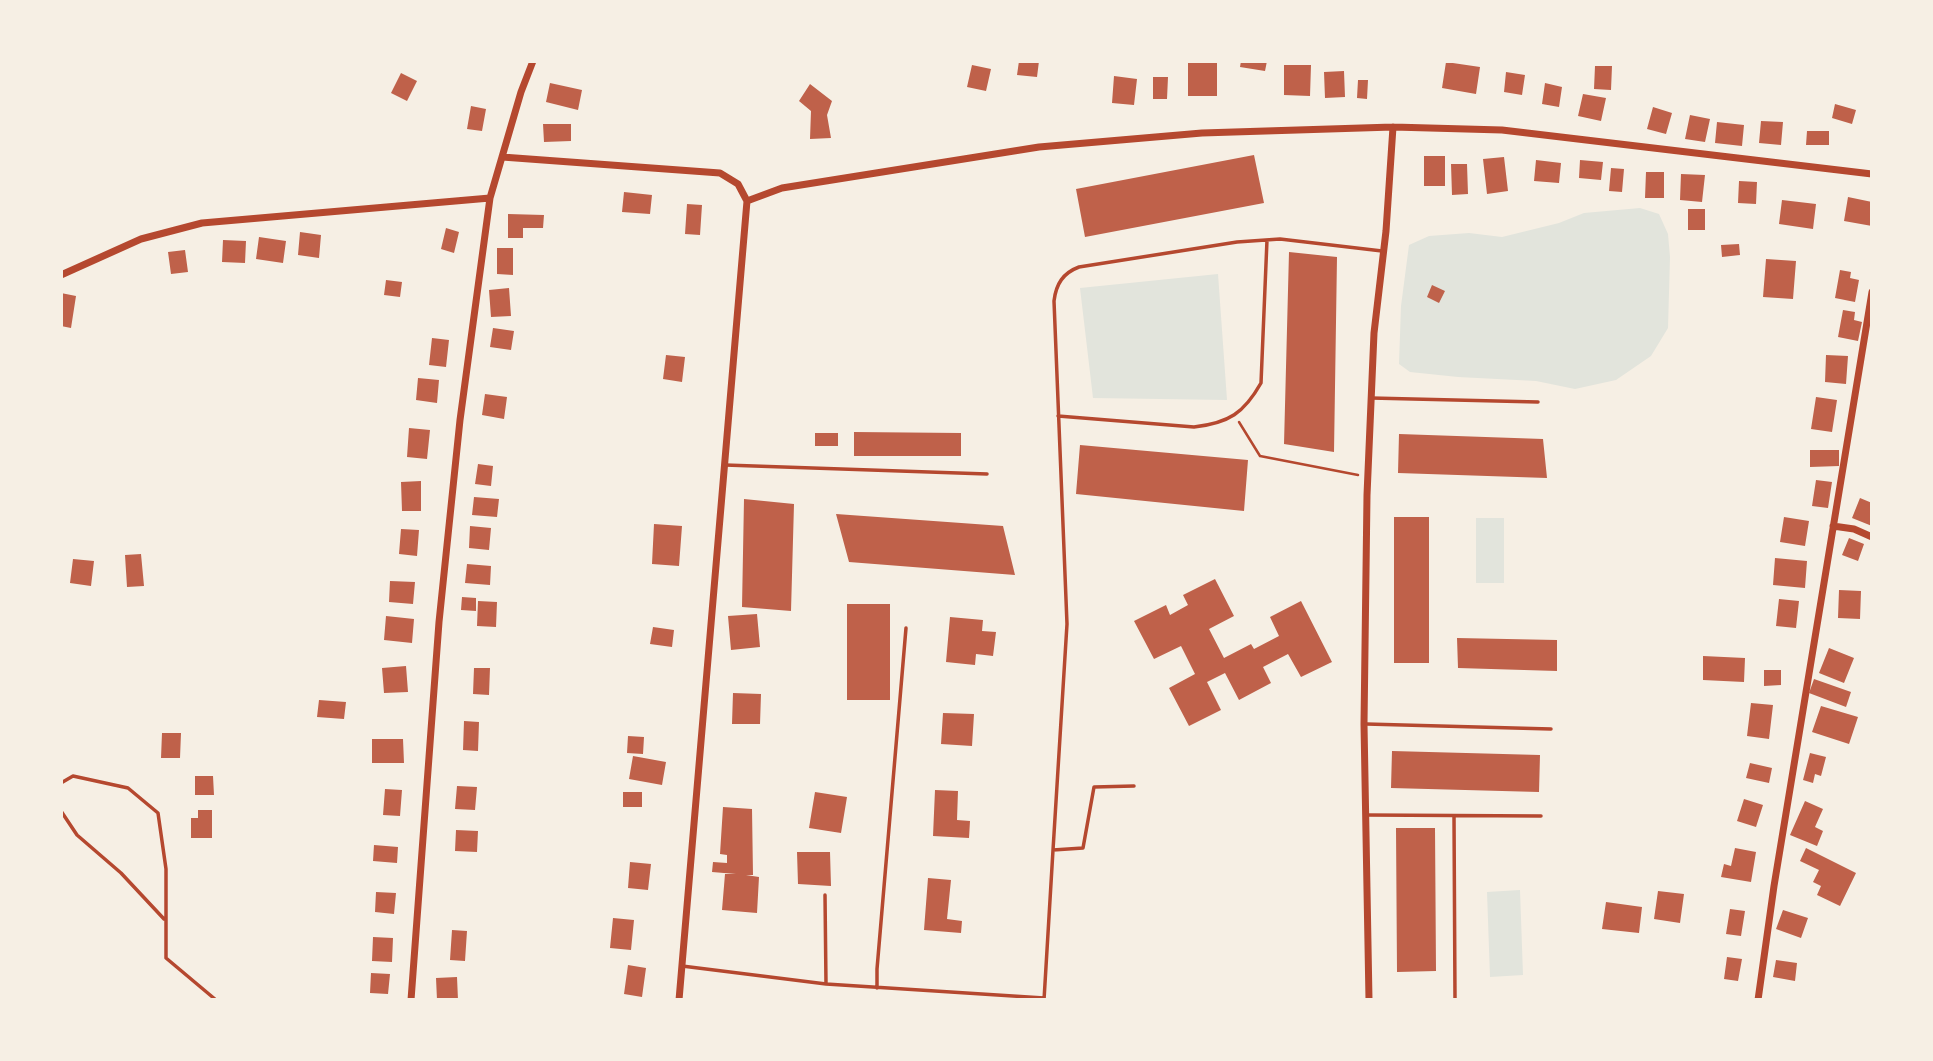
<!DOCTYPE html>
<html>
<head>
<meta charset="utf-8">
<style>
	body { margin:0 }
	#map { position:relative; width:1933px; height:1061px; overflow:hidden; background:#f6efe4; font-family:Arial,sans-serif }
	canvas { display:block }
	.frame { position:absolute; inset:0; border:63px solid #f6efe4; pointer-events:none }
</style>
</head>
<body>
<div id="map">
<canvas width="1933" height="1061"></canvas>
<div class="frame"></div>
</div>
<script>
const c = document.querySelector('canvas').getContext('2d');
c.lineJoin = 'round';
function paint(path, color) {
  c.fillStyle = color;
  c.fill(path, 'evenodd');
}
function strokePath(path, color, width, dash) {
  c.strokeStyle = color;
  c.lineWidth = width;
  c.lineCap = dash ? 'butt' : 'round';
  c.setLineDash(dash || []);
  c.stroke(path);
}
const green = new Path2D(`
	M1640 208 1659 214 1668 234 1670 257 1668 328 1651 356 1616 380 1575 389 1536 381 1458 377 1410 372 1399 364 1401 306 1409 245 1429 236 1469 233 1502 237 1559 223 1584 213Z
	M1218 274 1227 400 1093 398 1080 288Z
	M1476 518H1504V583H1476Z
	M1520 890 1523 975 1490 977 1487 892Z`);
const building = new Path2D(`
	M1019 61H1039L1037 77 1017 75Z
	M1188 61H1217V96H1188Z
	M1241 61H1267L1265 71 1240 67Z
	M1446 62 1480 67 1476 94 1442 88Z
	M972 65 991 69 986 91 967 87Z
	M1284 65H1311L1310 96 1284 95Z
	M1595 66H1612L1611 90 1594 89Z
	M1344 71 1345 97 1325 98 1324 72Z
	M1506 72 1525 75 1522 95 1504 92Z
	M401 73 417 81 407 101 391 93Z
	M1114 76 1137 79 1134 105 1112 103Z
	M1153 77H1168L1167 99H1153Z
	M1358 80H1368L1367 99 1357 98Z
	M550 83 582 90 578 110 546 102Z
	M1545 83 1562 87 1559 107 1542 104Z
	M810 84 832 101 827 115 831 138 810 139 811 111 799 101Z
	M1583 94 1606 98 1601 121 1578 116Z
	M1835 104 1856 110 1852 124 1832 118Z
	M471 106 486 109 482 131 467 129Z
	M1653 107 1672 113 1666 134 1647 129Z
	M1690 115 1710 119 1705 142 1685 139Z
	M1761 121 1783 122 1781 145 1759 143Z
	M1717 122 1744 125 1742 146 1715 143Z
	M543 124H571V141L544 142Z
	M1807 131H1829V145H1806Z
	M1254 155 1264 203 1085 237 1076 189Z
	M1424 156H1445V186H1424Z
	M1504 157 1508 191 1487 194 1483 159Z
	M1536 160 1561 163 1559 183 1534 181Z
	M1580 160 1603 162 1601 180 1579 178Z
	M1451 164H1467L1468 194 1452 195Z
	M1611 168 1624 169 1622 192 1609 191Z
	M1646 172H1664V198H1645Z
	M1681 174 1705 175 1702 202 1680 200Z
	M1739 181 1757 182 1756 204 1738 203Z
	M624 192 652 195 650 214 622 212Z
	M1848 197 1872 202V226L1844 221Z
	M1782 200 1816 204 1813 229 1779 224Z
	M687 204 702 205 700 235 685 234Z
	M1688 209H1705V230H1688Z
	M508 214 544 215 543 228H523V238H508Z
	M446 228 459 232 454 253 441 249Z
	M300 232 321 235 319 258 298 255Z
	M259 237 286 241 283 263 256 259Z
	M223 240 246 241 245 263 222 262Z
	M1739 244 1740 255 1722 257 1721 245Z
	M497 248H513V275L497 274Z
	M185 250 188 272 171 274 168 252Z
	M1289 252 1337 257 1334 452 1284 444Z
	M1766 259 1796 261 1793 299 1763 297Z
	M1840 270 1851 272 1850 278 1859 280 1855 302 1835 298Z
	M386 280 402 282 400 297 384 295Z
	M1432 285 1445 291 1439 303 1427 297Z
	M509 288 511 316 491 317 489 290Z
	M61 293 76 296 71 328 61 326Z
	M1843 310 1855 312 1854 320 1862 322 1858 341 1838 337Z
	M493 328 514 331 511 350 490 347Z
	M432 338 449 340 446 367 429 365Z
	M666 355 685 357 682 382 663 379Z
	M1826 355 1848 356 1846 384 1825 382Z
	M418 378 439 380 437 403 416 400Z
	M485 394 507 397 504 419 482 415Z
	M1816 397 1837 400 1832 432 1811 429Z
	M409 428 430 430 427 459 407 457Z
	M854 432 961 433V456H854Z
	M815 433H838V446H815Z
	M1399 434 1543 439 1547 478 1398 473Z
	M1080 445 1248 460 1244 511 1076 494Z
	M1810 450H1839V466L1810 467Z
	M478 464 493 466 491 486 475 484Z
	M1816 480 1832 482 1828 508 1812 506Z
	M421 481V511H402L401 482Z
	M474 497 499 499 497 517 472 515Z
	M1860 498 1872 503V526L1852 518Z
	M744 499 794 504 791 611 742 607Z
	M836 514 1003 526 1015 575 849 562Z
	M1394 517H1429V663H1394Z
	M1784 517 1809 521 1805 546 1780 542Z
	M654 524 682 526 679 566 652 564Z
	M470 526 491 528 489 550 469 548Z
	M401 529 419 530 417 556 399 554Z
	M1849 538 1864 544 1858 561 1842 555Z
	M141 554 144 586 127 587 125 555Z
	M1775 558 1807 561 1805 588 1773 585Z
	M73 559 94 561 91 586 70 583Z
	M467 564 491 566 490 585 465 583Z
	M1215 579 1234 616 1209 629 1224 658 1251 644 1254 649 1279 636 1270 617 1301 601 1332 662 1301 677 1288 654 1263 667 1271 683 1239 700 1225 673 1207 682 1221 710 1189 726 1169 688 1195 674 1181 646 1154 659 1134 621 1166 605 1170 615 1188 605 1183 595Z
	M390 581 415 582 413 604 389 602Z
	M1839 590 1861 591 1860 619 1838 618Z
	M462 597 476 598V611L461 610Z
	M1779 599 1799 601 1796 628 1776 626Z
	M478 601 497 602 496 627 477 626Z
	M847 604H890V700H847Z
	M757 614 760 647 731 650 728 616Z
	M386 616 414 619 412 643 384 640Z
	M950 617 983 620 982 631 996 632 993 656 976 654 975 665 946 662Z
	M653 627 674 630 672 647 650 644Z
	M1457 638 1557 640V671L1458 668Z
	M1829 648 1854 658 1844 683 1819 673Z
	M1703 656 1745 658 1744 682 1703 680Z
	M406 666 408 692 384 693 382 668Z
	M474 668H490L489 695 473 694Z
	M1764 670H1781V685L1764 686Z
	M1814 679 1851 692 1846 707 1809 693Z
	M733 693 761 694 760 724H732Z
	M319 700 346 702 344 719 317 717Z
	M1751 703 1773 705 1769 739 1747 736Z
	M1821 706 1858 717 1849 744 1812 732Z
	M943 713 974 714 972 746 941 744Z
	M464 721 479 722 478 751 463 750Z
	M162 733H181L180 758H161Z
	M628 736 644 737 643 754 627 753Z
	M372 739H403L404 763H372Z
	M1392 751 1540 755 1539 792 1391 788Z
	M1810 753 1826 757 1821 776 1815 774 1813 783 1803 780Z
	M633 756 666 762 662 785 629 779Z
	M1750 763 1772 768 1769 783 1746 778Z
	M195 776H213L214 795H195Z
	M457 786 477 787 475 810 455 809Z
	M385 789 402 790 400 816 383 815Z
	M935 790 958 791 957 820 970 821 969 838 933 836Z
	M623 792H642V807H623Z
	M815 792 847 797 841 833 809 828Z
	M1744 799 1763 805 1756 827 1737 821Z
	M1805 801 1823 809 1815 827 1823 831 1817 846 1790 835Z
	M723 807 752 809 753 875H746L759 877 757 913 722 910 725 874H736L712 872 713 862 727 863V855L720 854Z
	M198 810H212V838H191V818H198Z
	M1396 828H1435L1436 971 1397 972Z
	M456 830 478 831 477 852 455 851Z
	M374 845 398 847 397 863 373 861Z
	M1735 848 1756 852 1751 882 1721 877 1724 864 1731 866Z
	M1806 848 1856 873 1840 906 1817 895 1821 886 1813 882 1819 870 1800 861Z
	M797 852H830L831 886 798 884Z
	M630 862 651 864 648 890 628 888Z
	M928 878 951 880 947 919 962 921 961 933 924 930Z
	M1658 891 1684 894 1680 923 1654 919Z
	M376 892 396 893 394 914 375 912Z
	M1606 902 1642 907 1639 933 1602 929Z
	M1730 909 1745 911 1741 936 1726 934Z
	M1783 910 1808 918 1801 938 1776 929Z
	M613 918 634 920 631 950 610 948Z
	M452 930 467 931 465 961 450 960Z
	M373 937 393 938 392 962 372 961Z
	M1727 957 1742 959 1738 981 1724 979Z
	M1776 960 1797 963 1795 981 1773 977Z
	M628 965 646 968 642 997 624 994Z
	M371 973 390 974 388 994 370 993Z
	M457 977 458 1000H437L436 978Z`);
const path = new Path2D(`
	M1239 422 1260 456 1358 475`);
const service = new Path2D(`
	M1371 398 1538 402
	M1058 416 1194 427C1229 423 1244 413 1261 383L1267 240
	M725 465 987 474
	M1366 724 1551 729
	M61 783 73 776 128 788 158 813 166 869V958L216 1000
	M61 811 77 835 121 873 164 919
	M1366 815 1541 816
	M1454 816 1455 1000
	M1053 850 1067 624 1054 301C1056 284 1063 273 1079 267L1237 242 1280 239 1382 251
	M825 895 826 984
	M682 966 826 984 1044 998
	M877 988V969L906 628
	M1044 1000 1053 850 1083 848 1094 787 1134 786`);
const minor = new Path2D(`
	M502 157 720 173 738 184 747 201 679 1000
	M747 201 782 188 1039 147 1202 133 1393 127 1502 130 1872 174
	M61 275 141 239 202 223 490 198
	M1833 526 1854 529 1872 537
	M411 1000 439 622 460 420 490 198 521 92 533 61
	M1369 1000 1364 724 1367 495 1374 333 1386 231 1393 127
	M1758 1000 1774 886 1872 292`);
paint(green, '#e2e4dc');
paint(building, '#bf614a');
strokePath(path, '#b5482f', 2.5);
strokePath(service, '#b5482f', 3.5);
strokePath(minor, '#b5482f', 7);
</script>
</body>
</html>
